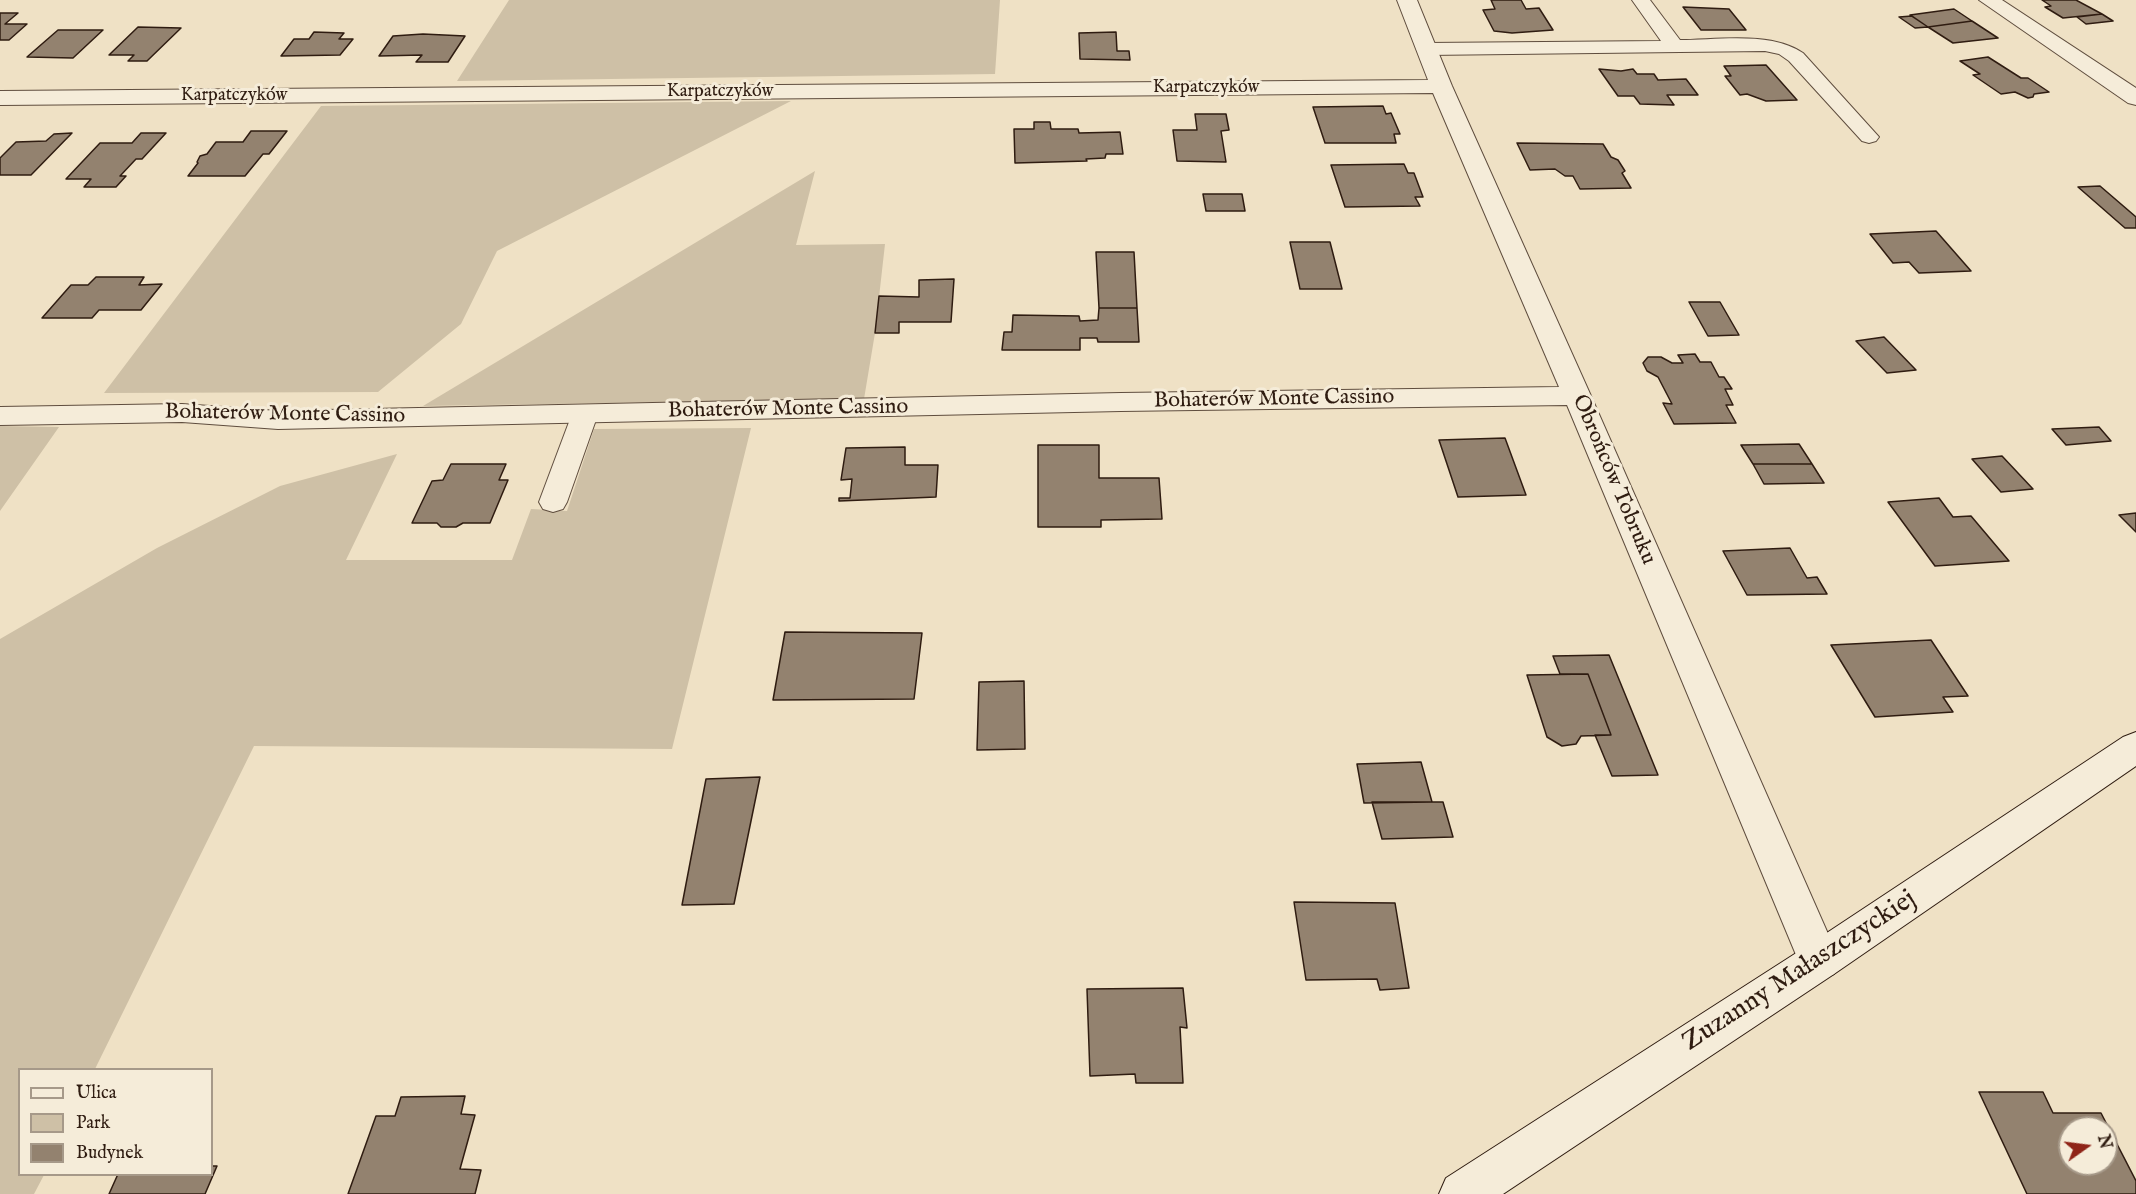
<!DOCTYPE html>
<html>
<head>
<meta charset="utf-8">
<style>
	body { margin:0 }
	#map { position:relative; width:2136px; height:1194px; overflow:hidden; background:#efe1c5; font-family:"IM FELL English",serif }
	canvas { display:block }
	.legend { position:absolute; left:18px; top:1068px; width:195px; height:108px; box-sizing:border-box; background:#f5ecd9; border:2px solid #a69989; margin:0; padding:8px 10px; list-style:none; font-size:18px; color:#2f1c11 }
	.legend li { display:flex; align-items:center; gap:12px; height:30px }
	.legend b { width:30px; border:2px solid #a69989 }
	.north { position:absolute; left:2058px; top:1116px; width:60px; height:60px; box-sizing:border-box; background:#f5ecd9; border:2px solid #a69989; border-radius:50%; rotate:76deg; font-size:16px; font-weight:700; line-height:24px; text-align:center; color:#2f1c11 }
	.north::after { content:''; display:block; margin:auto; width:21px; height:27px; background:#8f2418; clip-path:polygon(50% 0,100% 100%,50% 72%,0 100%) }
</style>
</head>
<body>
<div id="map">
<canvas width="2136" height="1194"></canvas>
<ul class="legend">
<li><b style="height:8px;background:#f5ecd9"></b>Ulica</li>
<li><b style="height:16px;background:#cec0a6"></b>Park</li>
<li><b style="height:16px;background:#93826f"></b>Budynek</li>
</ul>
<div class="north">N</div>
</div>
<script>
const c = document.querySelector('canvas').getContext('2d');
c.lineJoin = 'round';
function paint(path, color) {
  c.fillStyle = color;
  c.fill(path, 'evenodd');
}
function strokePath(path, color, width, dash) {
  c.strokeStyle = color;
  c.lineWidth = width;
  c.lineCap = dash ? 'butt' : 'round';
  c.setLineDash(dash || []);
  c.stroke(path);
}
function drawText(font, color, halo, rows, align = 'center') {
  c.font = font + ' "IM FELL English",serif';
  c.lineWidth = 6;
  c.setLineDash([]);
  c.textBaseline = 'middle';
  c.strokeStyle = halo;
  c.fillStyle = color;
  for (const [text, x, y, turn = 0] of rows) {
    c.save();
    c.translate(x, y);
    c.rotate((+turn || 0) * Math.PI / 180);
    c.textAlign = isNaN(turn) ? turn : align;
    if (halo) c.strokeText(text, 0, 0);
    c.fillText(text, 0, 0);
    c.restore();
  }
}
const green = new Path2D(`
	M509 0H1000L995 74 457 81Z
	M791 101 497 251 461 324 378 392 104 393 321 106Z
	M815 171 796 245 885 244 875 333 864 399 423 406Z
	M0 426 59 427 0 511Z
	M751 428 672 749 254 746 95 1069 20 1070V1174L44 1175 34 1194H0V639L157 548 280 486 397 454 346 560H512L531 509 567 511 594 429Z`);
const building = new Path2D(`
	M1491 0H1521L1526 9 1539 8 1553 30 1512 33 1494 31 1483 10 1495 9Z
	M2042 0H2076L2102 14 2063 18 2045 7 2051 6Z
	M1683 7 1729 9 1746 30H1701Z
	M1954 9 1972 21 1928 27 1910 15Z
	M0 13H18L5 24H27L9 40H0Z
	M2102 14 2113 21 2086 24 2077 17Z
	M1912 16 1928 27 1915 28 1899 17Z
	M1972 21 1998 38 1953 43 1928 27Z
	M138 27 181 28 147 61H128L134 55H109Z
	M58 30H103L73 58 27 57Z
	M314 32 344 33 339 39H353L340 55 281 56 294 39H309Z
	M1116 32 1117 51H1129L1130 60 1080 59 1079 33Z
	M423 34 465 36 448 62H416L422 55 379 56 393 36Z
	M1988 57 2021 78H2028L2049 92 2034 94 2033 97 2028 98 2015 92 2001 94 1973 75 1980 74 1960 61Z
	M1766 65 1797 100 1766 101 1747 94 1740 95 1725 76H1731L1724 66Z
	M1599 69 1621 71 1633 69 1637 74H1654L1658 80 1686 79 1698 95H1667L1674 105 1640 104 1634 96H1618Z
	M1383 106 1386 114 1391 113 1400 134H1394L1396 143H1325L1313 107Z
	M1195 114H1226L1229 130 1221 131 1226 162 1177 161 1173 130H1197Z
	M1034 122H1050L1051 129H1078L1079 133 1120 132 1123 154H1106L1105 158 1086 159 1087 161 1015 163 1014 129H1034Z
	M251 131H287L269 154H263L245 176H188L198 163 197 162 200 156 207 154 216 142H243Z
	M72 133 31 175H0V158L16 142 46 141 54 134Z
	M141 133H166L142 159H136L120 176H126L116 187H84L91 179H66L100 143H132Z
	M1517 143 1603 144 1611 157 1618 160 1625 171 1622 173 1631 188 1580 189 1573 176H1565L1555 169 1530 170Z
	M1404 164 1408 173H1414L1423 197H1415L1420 206 1345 207 1331 165Z
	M2100 186 2136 217V228H2125L2078 187Z
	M1203 194H1242L1245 211H1206Z
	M1936 231 1971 271 1919 273 1909 262 1893 263 1870 234Z
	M1290 242H1330L1342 289H1300Z
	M1096 252H1134L1137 308H1099Z
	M96 277H144L139 285 162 284 141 310H99L92 318H42L71 285H88Z
	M954 279 951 322H899V333H875L879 296 919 297V280Z
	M1689 302H1720L1739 335 1708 336Z
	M1099 308H1137L1139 342H1098L1097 338H1080V350H1002L1004 332H1012L1013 315 1079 316 1080 321 1098 320Z
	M1884 337 1916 370 1887 373 1856 341Z
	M1695 354 1700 362H1711L1719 377H1724L1732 389H1725L1733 405H1726L1736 423 1674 424 1663 403 1672 404 1658 377 1647 371 1643 363 1648 357H1661L1672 363H1683L1678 355Z
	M2099 427 2111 441 2066 445 2052 429Z
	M1505 438 1526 495 1458 497 1439 440Z
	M1799 444 1812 464H1753L1741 445Z
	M1038 445H1099V478H1159L1162 519 1101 520V527H1038Z
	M905 447V465H938L936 497 839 501V498H850L852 479 841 480 846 448Z
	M2002 456 2033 489 2001 492 1972 459Z
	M451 464H506L499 480H508L490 523H463L456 527H441L437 523H412L432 481 443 480Z
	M1753 464H1812L1824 483 1764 484Z
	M1939 498 1953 517 1971 516 2009 561 1935 566 1888 502Z
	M2136 513V532L2119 515Z
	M1790 548 1807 578 1817 577 1827 594 1747 595 1723 551Z
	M785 632 922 633 914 699 773 700Z
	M1931 640 1968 696 1943 697 1953 712 1875 717 1831 645Z
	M1609 655 1658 775 1612 776 1595 735H1611L1588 674H1560L1553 656Z
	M1588 674 1611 735 1581 736 1576 744 1562 746 1547 737 1527 675Z
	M1024 681 1025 749 977 750 979 682Z
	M1421 762 1432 802 1364 803 1357 764Z
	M760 777 734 904 682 905 706 779Z
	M1372 802H1443L1453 837 1382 839Z
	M1294 902 1395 903 1409 988 1380 990 1377 979 1306 980Z
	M1183 988 1187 1028 1180 1027 1183 1083H1136L1135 1074 1090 1076 1087 989Z
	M1979 1092H2043L2053 1113H2101L2136 1181V1194H2027ZM2070 1128H2106V1164H2070Z
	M465 1096 461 1114 475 1115 460 1169 481 1170 475 1194H348L376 1116H395L401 1097Z
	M212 1166H217L205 1194H109L118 1174H212Z`);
const lane = new Path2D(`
	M1632 0H1650L1680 40C1717 40 1771 31 1803 53L1879 137 1876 141 1869 143 1862 141 1789 61 1779 54 1765 51 1427 55 1420 53 1418 49 1420 45 1427 43 1661 41Z
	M585 406 594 408 598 414 567 502 563 509 553 512 543 509 539 502 572 414 576 408Z`);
const street = new Path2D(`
	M1397 0H1417L1452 86 1591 396 1840 961 1834 974 1819 980 1804 974 1567 405 1121 411 278 429 182 422 0 425V407L182 404 278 411 1121 393 1559 387 1433 93 0 105V91L1428 80Z
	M1979 0H2002L2136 88V105L2128 103Z`);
const secondary = new Path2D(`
	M2136 732V766L1834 974 1503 1194H1439L1446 1178 1804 948 2123 737Z`);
const farStreetnames = [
	["Karpatczyków",1206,88],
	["Karpatczyków",720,92],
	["Karpatczyków",234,96]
];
const streetNames = [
	["Bohaterów Monte Cassino",1274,400,-1],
	["Bohaterów Monte Cassino",788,410,-1],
	["Bohaterów Monte Cassino",285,415,1],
	["Obrońców Tobruku",1613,480,67]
];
const nearStreetnames = [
	["Zuzanny Małaszczyckiej",1800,972,-33]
];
paint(green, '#cec0a6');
paint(building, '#93826f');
strokePath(building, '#2f1c11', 1.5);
strokePath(lane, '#5f4d3e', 2);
strokePath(street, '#5f4d3e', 2);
strokePath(secondary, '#2f1c11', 2);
paint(lane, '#f5ecd9');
paint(street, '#f5ecd9');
paint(secondary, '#f5ecd9');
drawText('18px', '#2f1c11', '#f5ecd9', farStreetnames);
drawText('22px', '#2f1c11', '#f5ecd9', streetNames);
drawText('27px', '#2f1c11', '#f5ecd9', nearStreetnames);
</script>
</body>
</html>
